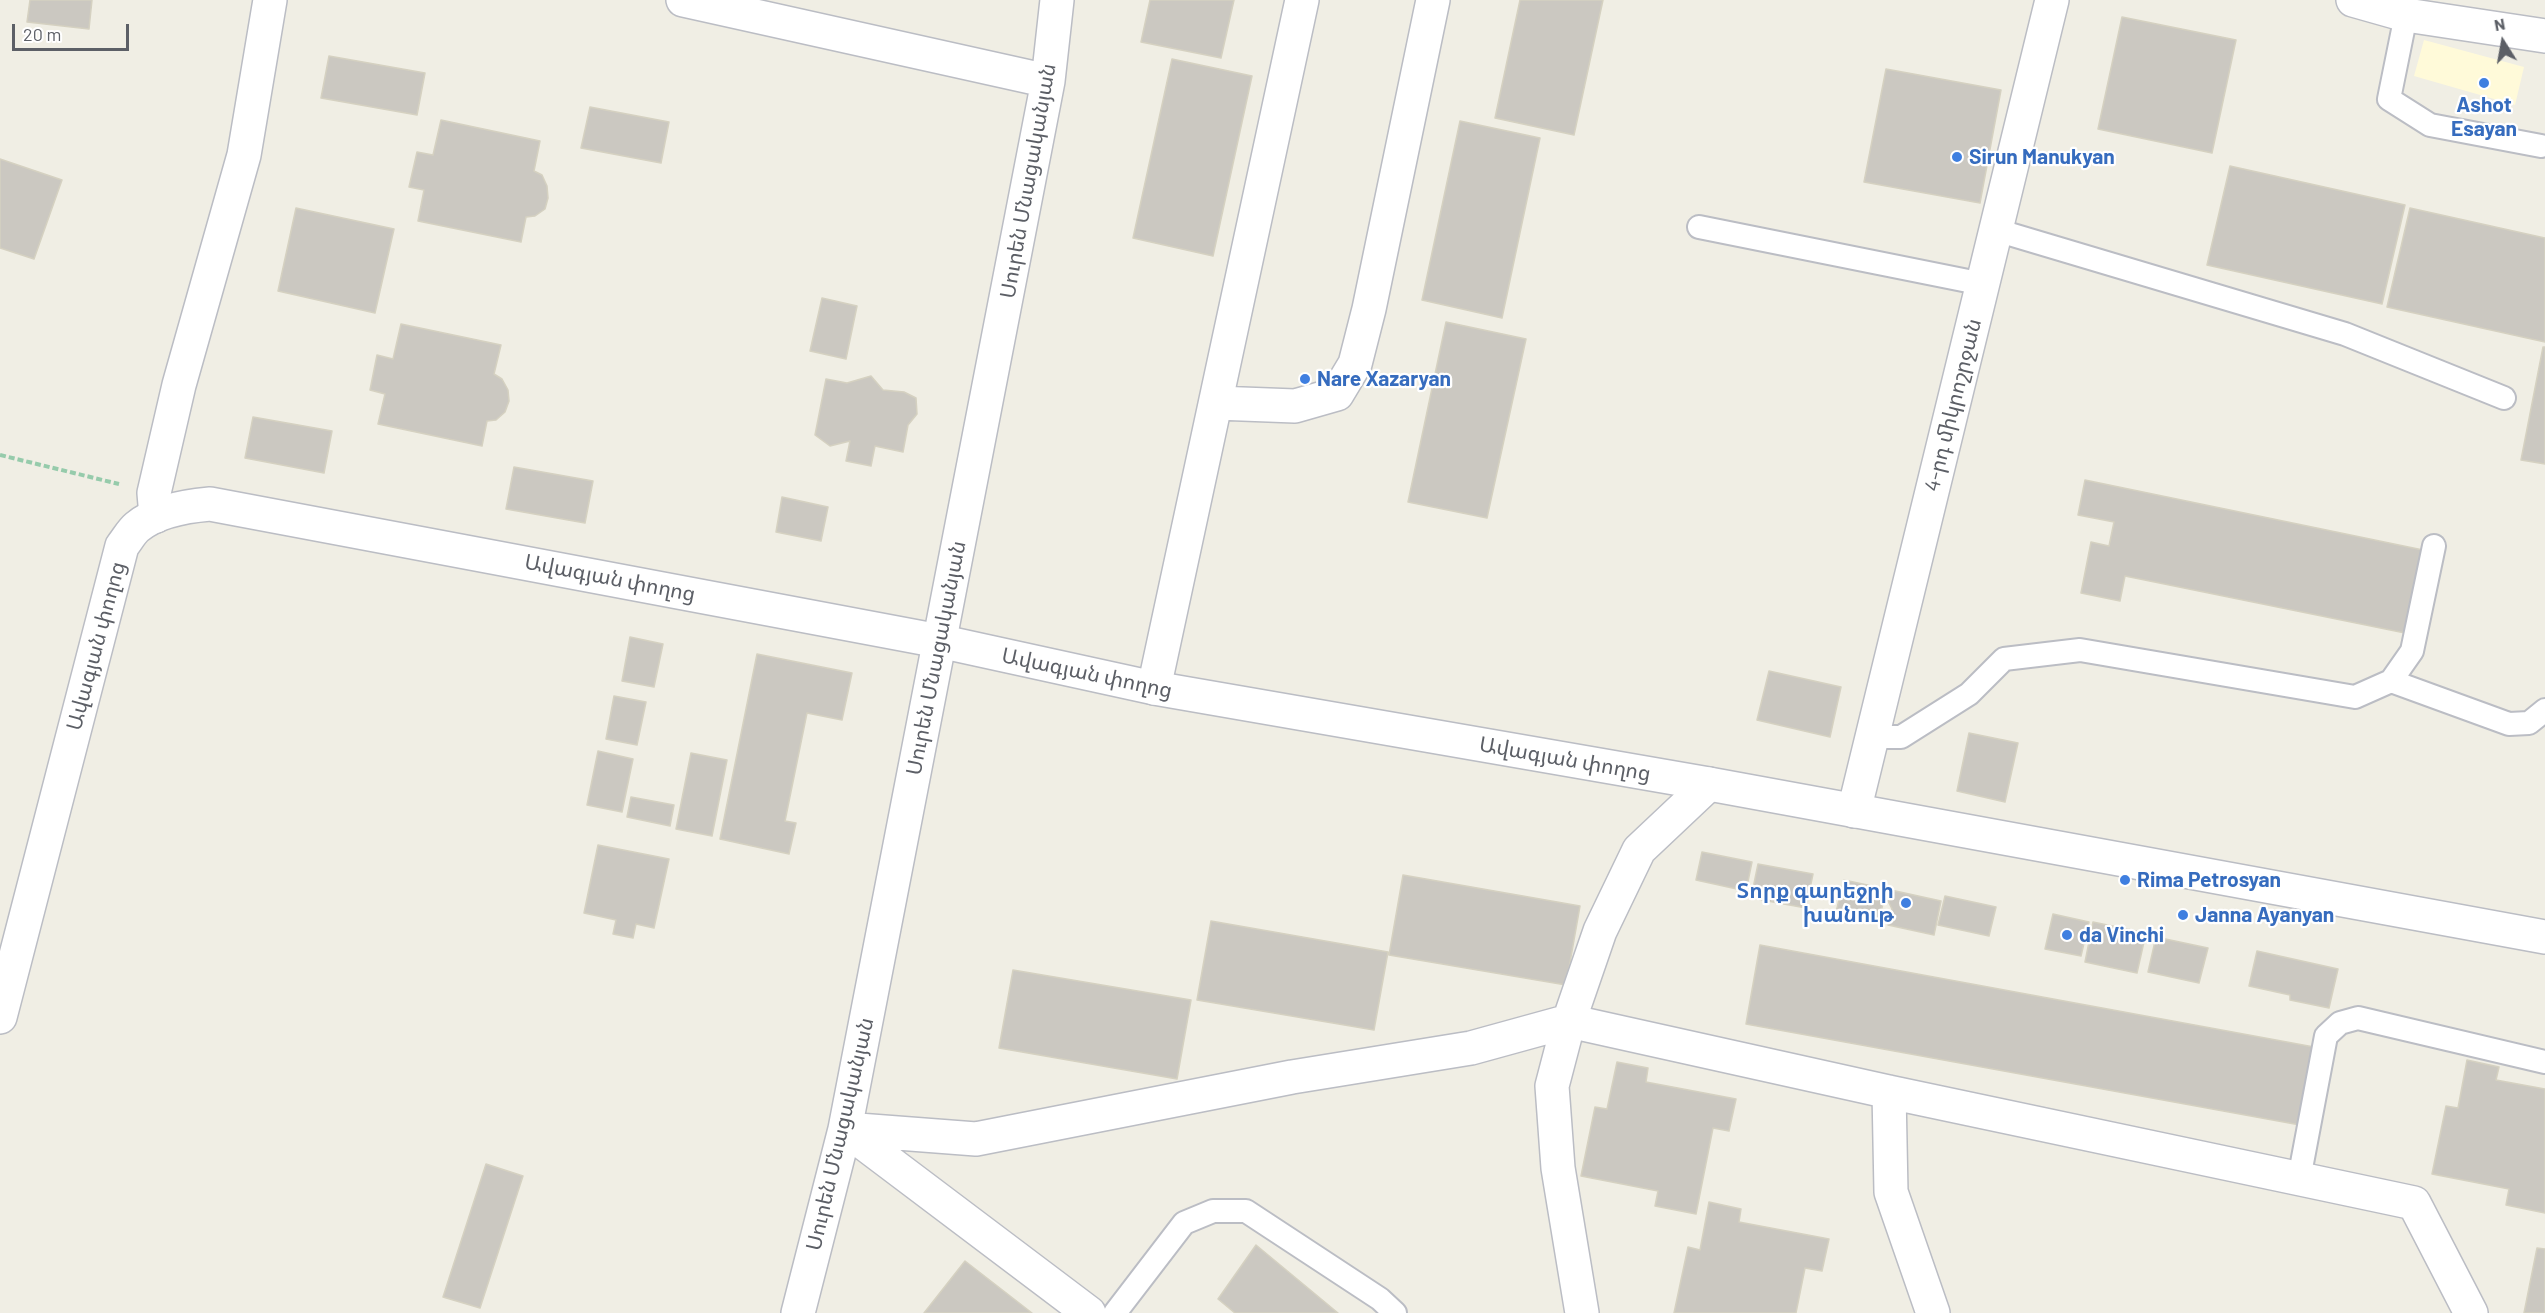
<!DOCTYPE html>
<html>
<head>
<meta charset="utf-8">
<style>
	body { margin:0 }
	#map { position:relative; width:2545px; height:1313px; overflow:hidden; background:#f0eee4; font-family:Barlow,sans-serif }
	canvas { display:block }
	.north { position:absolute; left:2473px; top:12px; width:60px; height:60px; -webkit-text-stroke:4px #fff; paint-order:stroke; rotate:349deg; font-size:16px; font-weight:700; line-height:24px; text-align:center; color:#5c5f66 }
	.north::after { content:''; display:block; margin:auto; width:21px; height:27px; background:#5c5f66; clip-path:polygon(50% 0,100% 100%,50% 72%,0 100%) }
	.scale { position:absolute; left:12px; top:24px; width:117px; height:27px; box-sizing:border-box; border:3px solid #5c5f66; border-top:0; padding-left:8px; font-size:18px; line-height:21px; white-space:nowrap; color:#5c5f66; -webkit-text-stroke:4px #fff; paint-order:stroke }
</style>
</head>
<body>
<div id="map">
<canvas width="2545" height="1313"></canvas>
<div class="north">N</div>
<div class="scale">20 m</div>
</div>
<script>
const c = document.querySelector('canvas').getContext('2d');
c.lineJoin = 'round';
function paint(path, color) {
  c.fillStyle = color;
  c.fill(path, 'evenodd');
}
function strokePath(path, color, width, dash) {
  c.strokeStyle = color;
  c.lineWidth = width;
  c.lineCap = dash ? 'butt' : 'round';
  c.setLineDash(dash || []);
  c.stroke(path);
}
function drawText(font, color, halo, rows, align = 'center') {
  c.font = font + ' Barlow,"Noto Sans Armenian",sans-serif';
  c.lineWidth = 4.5;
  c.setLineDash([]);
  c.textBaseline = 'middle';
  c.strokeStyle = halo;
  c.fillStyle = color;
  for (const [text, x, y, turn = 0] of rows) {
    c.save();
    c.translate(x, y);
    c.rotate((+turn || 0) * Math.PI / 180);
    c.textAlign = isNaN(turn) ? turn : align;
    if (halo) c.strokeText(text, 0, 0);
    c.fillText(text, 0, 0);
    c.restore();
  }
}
const commercial = new Path2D(`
	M2424 40 2524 67 2515 105 2414 76Z`);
const building = new Path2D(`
	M30 0H92L89 29 27 22Z
	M1150 0H1234L1221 58 1141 42Z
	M1520 0H1603L1574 135 1495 118Z
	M2122 17 2236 40 2212 153 2098 129Z
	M329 56 425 73 417 115 321 98Z
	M1172 59 1252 76 1213 256 1133 238Z
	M1886 69 2001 90 1980 203 1864 182Z
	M590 107 669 122 661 163 581 148Z
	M441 120 540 141 534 171 542 175 547 186 548 198 545 209 535 216 526 217 521 242 418 221 424 190 409 187 417 152 433 155Z
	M1460 121 1540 138 1502 318 1422 300Z
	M0 159 62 180 34 259 0 248Z
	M2230 166 2405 205 2382 304 2207 265Z
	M296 208 394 229 375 313 278 291Z
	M2410 208 2545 238V342L2387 307Z
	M822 298 857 306 846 359 810 351Z
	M1446 322 1526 339 1487 518 1408 502Z
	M401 324 501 345 494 374 502 379 508 390 509 401 505 412 496 420 487 421 482 446 378 424 385 394 370 390 377 355 393 359Z
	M2543 347H2545V464L2521 460Z
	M871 376 883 390 904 392 916 398 917 414 908 425 903 452 875 446 871 466 846 461 850 441 830 446 815 435 826 379 847 383Z
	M253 417 332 431 324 473 245 458Z
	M514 467 593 481 585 523 506 509Z
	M2085 480 2423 550 2405 633 2125 576 2120 601 2081 593 2091 542 2109 546 2114 522 2078 515Z
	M782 497 828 507 821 541 776 532Z
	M630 637 663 644 654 687 622 681Z
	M757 654 852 673 842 720 807 713 785 821 796 823 789 854 720 839Z
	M1769 671 1841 687 1830 737 1757 720Z
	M614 696 646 702 637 745 606 739Z
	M1969 733 2018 743 2005 802 1957 791Z
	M598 751 633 759 622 812 587 805Z
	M691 753 727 760 712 836 676 829Z
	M631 797 674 805 670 826 627 817Z
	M598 845 669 859 654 928 636 924 633 938 613 934 616 920 584 913Z
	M1702 852 1752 862 1746 891 1696 880Z
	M1758 864 1813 874 1806 908 1751 898Z
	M1403 875 1580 906 1566 985 1389 955Z
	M1844 880 1886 889 1879 922 1836 912Z
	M1891 890 1941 901 1934 935 1888 925 1892 909 1888 901Z
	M1945 896 1996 907 1989 936 1938 925Z
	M2053 914 2089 922 2081 956 2045 949Z
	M1211 921 1388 952 1374 1030 1197 1000Z
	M2093 922 2146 933 2137 973 2085 962Z
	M2156 937 2208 948 2199 983 2148 972Z
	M1760 945 2314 1047 2300 1125 1746 1024Z
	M2257 951 2338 969 2329 1008 2290 1000V995L2249 986Z
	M1013 970 1191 1000 1177 1079 999 1048Z
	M2467 1060 2499 1067 2496 1080 2545 1089V1213L2506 1205 2509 1189 2432 1174 2446 1106 2458 1108Z
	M1617 1062 1648 1068 1646 1082 1736 1099 1729 1131 1713 1128 1696 1214 1655 1206 1658 1191 1581 1176 1595 1107 1607 1109Z
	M486 1164 523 1176 480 1308 443 1297Z
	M1709 1202 1741 1209 1739 1222 1829 1239 1822 1271 1805 1268 1796 1313H1674L1688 1247 1700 1250Z
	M1256 1245 1338 1313H1235L1218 1299Z
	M2537 1248 2545 1249V1313H2524Z
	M965 1261 1032 1313H924Z`);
const path = new Path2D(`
	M0 455 119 484`);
const service = new Path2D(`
	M2406 15 2389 99 2430 125 2541 146
	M1699 227 1983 284
	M1996 230 2345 334 2504 398
	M2391 681 2509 724 2529 723 2545 710
	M1872 737H1901L1969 694 2004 659 2080 650 2355 697 2391 681 2412 651 2434 546
	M2299 1179 2326 1036 2340 1023 2358 1018 2545 1062
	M1115 1313 1184 1223 1213 1211H1246L1380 1299 1395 1313`);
const minor = new Path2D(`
	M683 0 1048 81
	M2353 0 2406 15 2545 36
	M1216 403 1295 406 1337 394 1355 364 1369 309 1433 0
	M156 516 154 493 179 385 244 155 270 0
	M1154 688 1302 0
	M1854 811 2052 0
	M1889 1092 1891 1192 1933 1313
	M845 1129 976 1139 1292 1077 1471 1048 1569 1021 1889 1092 2414 1203 2471 1313
	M845 1129 1089 1313
	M798 1313 845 1129 1048 81 1057 0
	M1582 1313 1558 1168 1552 1086 1569 1021 1600 931 1639 850 1709 784`);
const tertiary = new Path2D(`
	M0 1017 122 546C127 540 131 532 137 527 156 511 186 506 210 504L939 641 1154 688 1709 784 2545 937`);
const markers = [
	[2484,83,6,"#3f7fe0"],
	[1957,157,6,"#3f7fe0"],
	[1305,379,6,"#3f7fe0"],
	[2125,880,6,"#3f7fe0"],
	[1906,903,6,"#3f7fe0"],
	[2183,915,6,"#3f7fe0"],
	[2067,935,6,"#3f7fe0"]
];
const shopNames = [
	["Ashot",2484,105,"center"],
	["Esayan",2484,129,"center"],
	["Sirun Manukyan",1969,157],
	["Nare Xazaryan",1317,379],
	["Rima Petrosyan",2137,880],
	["Տորք գարեջրի",1894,891,"right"],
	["խանութ",1894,915,"right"],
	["Janna Ayanyan",2195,915],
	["da Vinchi",2079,935]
];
const streetNames = [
	["Սուրեն Մնացականյան",1028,181,-80],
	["4-րդ միկրոշրջան",1953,405,-76],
	["Ավագյան փողոց",610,578,11],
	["Ավագյան փողոց",96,646,-75],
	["Սուրեն Մնացականյան",936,658,-79],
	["Ավագյան փողոց",1087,673,12],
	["Ավագյան փողոց",1565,759,10],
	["Սուրեն Մնացականյան",840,1134,-77]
];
paint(commercial, '#fffad9');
paint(building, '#cbc8c1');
strokePath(building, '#d5d1c1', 1.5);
strokePath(service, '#bbbdc4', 26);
strokePath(minor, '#bbbdc4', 36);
strokePath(tertiary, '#bbbdc4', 36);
strokePath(path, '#96cbab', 4, [6, 3]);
strokePath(service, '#fff', 22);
strokePath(minor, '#fff', 33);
strokePath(tertiary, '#fff', 33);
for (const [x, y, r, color] of markers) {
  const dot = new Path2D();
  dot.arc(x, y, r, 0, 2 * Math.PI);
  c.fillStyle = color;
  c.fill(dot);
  strokePath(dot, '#fff', 2);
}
drawText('bold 21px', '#366cbe', '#fff', shopNames, 'left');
drawText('21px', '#5c5f66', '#fff', streetNames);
</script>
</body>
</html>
